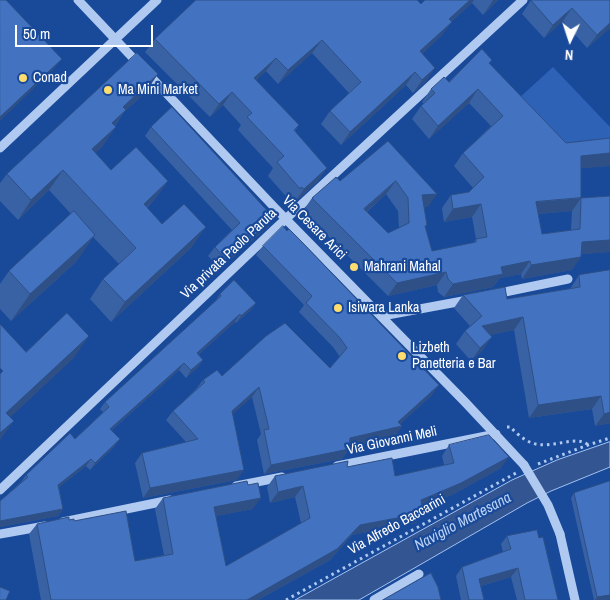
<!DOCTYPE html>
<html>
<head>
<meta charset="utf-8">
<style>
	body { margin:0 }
	#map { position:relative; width:610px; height:600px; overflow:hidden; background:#194999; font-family:"Archivo Narrow",sans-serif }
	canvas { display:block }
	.north { position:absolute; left:545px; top:15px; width:50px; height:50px; -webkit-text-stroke:4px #194999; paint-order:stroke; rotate:184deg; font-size:14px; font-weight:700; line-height:20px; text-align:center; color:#fff }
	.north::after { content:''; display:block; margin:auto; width:18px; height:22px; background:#fff; clip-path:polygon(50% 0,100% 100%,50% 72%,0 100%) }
	.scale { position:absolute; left:15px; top:25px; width:138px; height:22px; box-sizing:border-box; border:2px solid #fff; border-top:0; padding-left:6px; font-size:15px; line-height:18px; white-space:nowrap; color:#fff; -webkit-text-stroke:4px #194999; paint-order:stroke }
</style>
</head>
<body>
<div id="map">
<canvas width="610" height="600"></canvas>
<div class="north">N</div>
<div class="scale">50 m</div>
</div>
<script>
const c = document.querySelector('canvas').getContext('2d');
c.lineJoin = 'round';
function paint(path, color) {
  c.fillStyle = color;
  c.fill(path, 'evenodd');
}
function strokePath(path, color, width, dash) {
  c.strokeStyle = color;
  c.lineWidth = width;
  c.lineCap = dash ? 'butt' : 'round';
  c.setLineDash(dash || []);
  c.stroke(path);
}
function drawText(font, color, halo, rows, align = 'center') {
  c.font = font + ' "Archivo Narrow",sans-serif';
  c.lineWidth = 4.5;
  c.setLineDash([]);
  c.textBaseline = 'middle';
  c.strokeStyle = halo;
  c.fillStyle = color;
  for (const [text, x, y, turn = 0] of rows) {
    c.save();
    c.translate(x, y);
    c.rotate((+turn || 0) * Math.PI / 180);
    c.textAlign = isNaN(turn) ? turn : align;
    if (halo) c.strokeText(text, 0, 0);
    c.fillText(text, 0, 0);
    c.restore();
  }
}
const green = new Path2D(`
	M553 67 610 127V139L562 146 518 99Z`);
const water = new Path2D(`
	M610 442V467L551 491 527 503 359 600H295L512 480 557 460Z`);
const path = new Path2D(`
	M507 427H510C516 432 523 440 532 443 551 450 577 434 588 445
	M538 464 588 445 610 438
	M286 600 516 473`);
const minor = new Path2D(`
	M78 0 275 208 464 401 524 465
	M0 148 157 0
	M495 294 568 279
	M382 316 468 300
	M337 466 496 434
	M236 486 282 477
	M0 490 276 228 523 0
	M63 522 170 500
	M0 534 45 526
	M560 534 575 600
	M374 600 419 574`);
const minorBridge = new Path2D(`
	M524 465 548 505 560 534`);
const wall = new Path2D(`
	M425 0H498L483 15 472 3 451 22 442 35 422 54 426 81 413 93 406 85 341 145 321 124 330 111 349 93 312 53 278 84 266 71 256 80 299 125 295 131 318 181 294 203 292 200 291 202 268 176 273 168 238 130 241 125 223 105 210 117 145 52 155 39 421 4Z
	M531 0H610V28L587 48 563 21 544 38 522 14Z
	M492 60 489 64 566 143 610 138V166L581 168V198L610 196V252L581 254 572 270 522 279 521 274 500 278 493 287 444 297 438 292 437 285 388 296 303 211 312 198 340 181 388 141 428 207H424L427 225 425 227 432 251 473 243 476 239 472 217 444 222 442 208 451 195 469 192 473 188 454 166 463 153 491 126 469 103 429 139 412 119 421 106 424 104 422 102 431 89 449 82ZM386 194 398 211 399 228 388 233 367 212ZM572 211 571 230 542 234 538 214Z
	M158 74 144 94 124 112 102 147 95 153 111 170 168 181 154 200 147 208 162 224 192 247 111 322 90 299 103 279 119 264 93 237 76 262 11 321 0 309V284L9 271 71 214 49 190 18 220 0 201V183L7 174Z
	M151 127 274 218 268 227 220 269 208 256 215 247 232 230 145 136Z
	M263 246 432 395 400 424 402 426 395 436 349 447V449L342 459 264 474 257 440 261 434 252 397 232 414 237 480 143 498 135 463 142 453 186 442 166 420 173 411 196 389 203 380 222 376 330 368 340 357 333 347 299 312 304 305 256 255Z
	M610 270V423L595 426 592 409 529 418 514 330 490 335 483 350 471 361 456 344 465 331 470 326 454 308 463 295 507 299 570 289 579 275Z
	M220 294 256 303 251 310 236 323 235 322 198 355 203 360 198 367 186 378 179 370 112 430 115 446 90 470 86 466 59 487 63 509 58 516 0 527V501L21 482 26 475 75 439 103 412 100 409 105 402 215 302Z
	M449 445 501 468 454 494 422 507 416 523 352 535 330 560 258 600H41L29 534 37 524 69 520 74 521 135 561 164 555 155 509 163 498 253 509 216 516 226 566 301 523 295 497 270 503 267 487 275 476 347 467 395 476 444 465 442 456Z
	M610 481V599L604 600H594L571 498 574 493Z
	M507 536 539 538 558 600H517L511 577 481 586 484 600H461L456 576 462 567 503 552 501 544Z`);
const shadedWall = new Path2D(`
	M470 0H474L472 3 440 32 449 19Z
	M493 0H498L483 15 492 2Z
	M572 8 563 21 544 38 553 25Z
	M452 22 442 35 411 65 420 51Z
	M610 23V28L587 48 597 35Z
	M322 40 312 53 278 84 288 70Z
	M276 58 266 71 245 91 254 78Z
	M62 59 53 70 0 121V117Z
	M435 68 426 81 413 93 422 80Z
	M415 72 406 85 341 145 350 132Z
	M158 74 144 94 124 112 112 130 98 143 123 107Z
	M478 89 469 103 429 139 438 126Z
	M232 92 223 105 210 117 219 104Z
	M116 127 102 147 78 169 92 149Z
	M610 153V166L571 169 581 156Z
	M327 168 318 181 294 203 304 189Z
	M63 170 49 190 18 220 31 200Z
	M168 181 154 200 130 224 144 204Z
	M396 181 386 194 355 222 364 209Z
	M437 194 428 207 413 208 422 195Z
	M581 198 572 211 526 215 536 202Z
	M481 204 472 217 444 222 453 209Z
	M274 218 268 227 220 269 226 260Z
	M206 227 192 247 111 322 125 302Z
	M95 235 76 262 11 321 30 294Z
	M610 240V252L572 255 582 242Z
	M581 257 572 270 522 279 531 265Z
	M530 261 521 274 500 278 493 287 444 297 453 284 501 267Z
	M446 272 437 285 388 296 397 283Z
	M256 303 251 310 236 323 241 316Z
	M240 314 235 322 192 360 197 353Z
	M523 317 514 330 473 339 482 326Z
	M89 336 74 358 0 427 6 413Z
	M492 337 483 350 471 361 480 348Z
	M203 360 198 367 186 378 191 370Z
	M184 363 179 370 105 436 110 429Z
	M439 385 432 395 396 428 402 426 395 436 343 448 350 438 398 422Z
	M259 387 252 397 225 421 232 411Z
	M601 396 592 409 529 418 538 405Z
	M610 412V423L595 426 604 414Z
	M14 421 0 440V433Z
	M120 439 115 446 90 470 95 463Z
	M349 449 342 459 264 474 271 465Z
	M509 457 501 468 454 494 414 511 421 500Z
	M91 459 86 466 53 492 58 485Z
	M244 470 237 480 143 498 150 488Z
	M303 486 295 497 270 503 278 492Z
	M261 498 253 509 207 518 214 507Z
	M63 509 58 516 0 527V521Z
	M423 513 416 523 352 535 330 560 258 600H247L360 525Z
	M518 568 511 577 473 588 479 579Z
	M610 595V599L604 600H595L597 597Z`);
const building = new Path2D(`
	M0 0H6L62 59 0 117Z
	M196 0H417L421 4 425 0H470L449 19 452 22 420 51 435 68 422 80 415 72 350 132 330 111 361 82 322 40 288 70 276 58 254 78 299 125 294 130 327 168 304 189 301 187 300 189 277 162 284 156 247 117 252 113 232 92 219 104 155 39Z
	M531 0H610V23L597 35 572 8 553 25Z
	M482 49 492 60 489 63 566 143 610 138V153L581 156V198L610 196V240L582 242 581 257 531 265 530 261 501 267 503 274 453 284 448 279 446 272 397 283 312 198 336 177 340 181 388 141 437 194 422 195 427 225 425 226 432 251 476 242V239L487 237 481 204 453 209 451 195 469 192 484 177 463 153 503 116 478 89 438 126 421 106 435 93 431 89 444 77 449 82ZM396 181 408 198 409 223 388 233 364 209ZM581 198 580 229 542 234 536 202Z
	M137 53 158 74 123 107 126 110 112 123 116 127 92 149 111 170 136 147 168 181 144 204 162 224 184 204 206 227 125 302 103 279 136 248 63 170 31 200 7 174Z
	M172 107 274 218 226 260 215 247 240 223 151 127Z
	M74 211 95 235 30 294 9 271Z
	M283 226 287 231 289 229 301 241 439 385 398 422 402 426 350 438 349 449 271 465 264 430 269 429 259 387 232 411 244 470 150 488 142 453 198 439 173 411 205 382 203 380 217 370 222 376 266 336 285 323 330 368 347 348 340 338 306 303 312 296 263 246Z
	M610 270V412L604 414 601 396 538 405 523 317 482 326 492 337 480 348 465 331 482 316 463 295 505 287 507 299 580 287 579 275Z
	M234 280 256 303 241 316 240 314 197 353 203 360 191 370 184 363 110 429 120 439 95 463 91 459 58 485 63 509 0 521V501L28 477 26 475 70 433 75 439 109 407 105 402 221 296 220 294Z
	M67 313 89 336 6 413 14 421 0 433V374L3 371 0 368V324L26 352Z
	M489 435 509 457 461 483 421 500 423 513 360 525 337 549 247 600H51L37 524 69 517V520L74 519V521L126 511 135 561 173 554 163 498 247 481 248 485 258 483 261 498 214 507 226 566 310 518 303 486 278 492 275 476 348 461 347 467 392 458 395 476 454 463 449 445Z
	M610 481V595L597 597 574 493Z
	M537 530 539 538 543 537 558 600H525L518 568 479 579 484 600H469L462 567 511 549 507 536Z
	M431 573 438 587 441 600H383Z
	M0 587 10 591 6 600H0Z`);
const markers = [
	[23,78,5,"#ffde6f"],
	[108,90,5,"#ffde6f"],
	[354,267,5,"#ffde6f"],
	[338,308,5,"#ffde6f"],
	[402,356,5,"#ffde6f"]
];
const poiNames = [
	["Conad",33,78],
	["Ma Mini Market",118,90],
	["Mahrani Mahal",364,267],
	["Isiwara Lanka",348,308],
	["Lizbeth",412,348],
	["Panetteria e Bar",412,364]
];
const streetNames = [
	["Via Cesare Arici",314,228,45],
	["Via privata Paolo Paruta",229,254,-43],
	["Via Giovanni Meli",392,441,-12],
	["Via Alfredo Baccarini",397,525,-29]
];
const waterNames = [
	["Naviglio Martesana",463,522,-28]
];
paint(green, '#2d62b7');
paint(water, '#335591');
strokePath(water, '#a2c2f3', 1);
strokePath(path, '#afc9f1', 3, [2.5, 4]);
strokePath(minor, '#afc9f1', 9);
strokePath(minorBridge, '#afc9f1', 9);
paint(wall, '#3962a5');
paint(shadedWall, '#2e5086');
paint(building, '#4272c0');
strokePath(building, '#2e5086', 1);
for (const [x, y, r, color] of markers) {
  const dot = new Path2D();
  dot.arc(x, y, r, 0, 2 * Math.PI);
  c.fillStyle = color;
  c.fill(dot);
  strokePath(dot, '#194999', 2);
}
drawText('14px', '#fff', '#194999', poiNames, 'left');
drawText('14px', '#fff', '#194999', streetNames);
drawText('italic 15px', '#bbd3f7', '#194999', waterNames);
</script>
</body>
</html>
